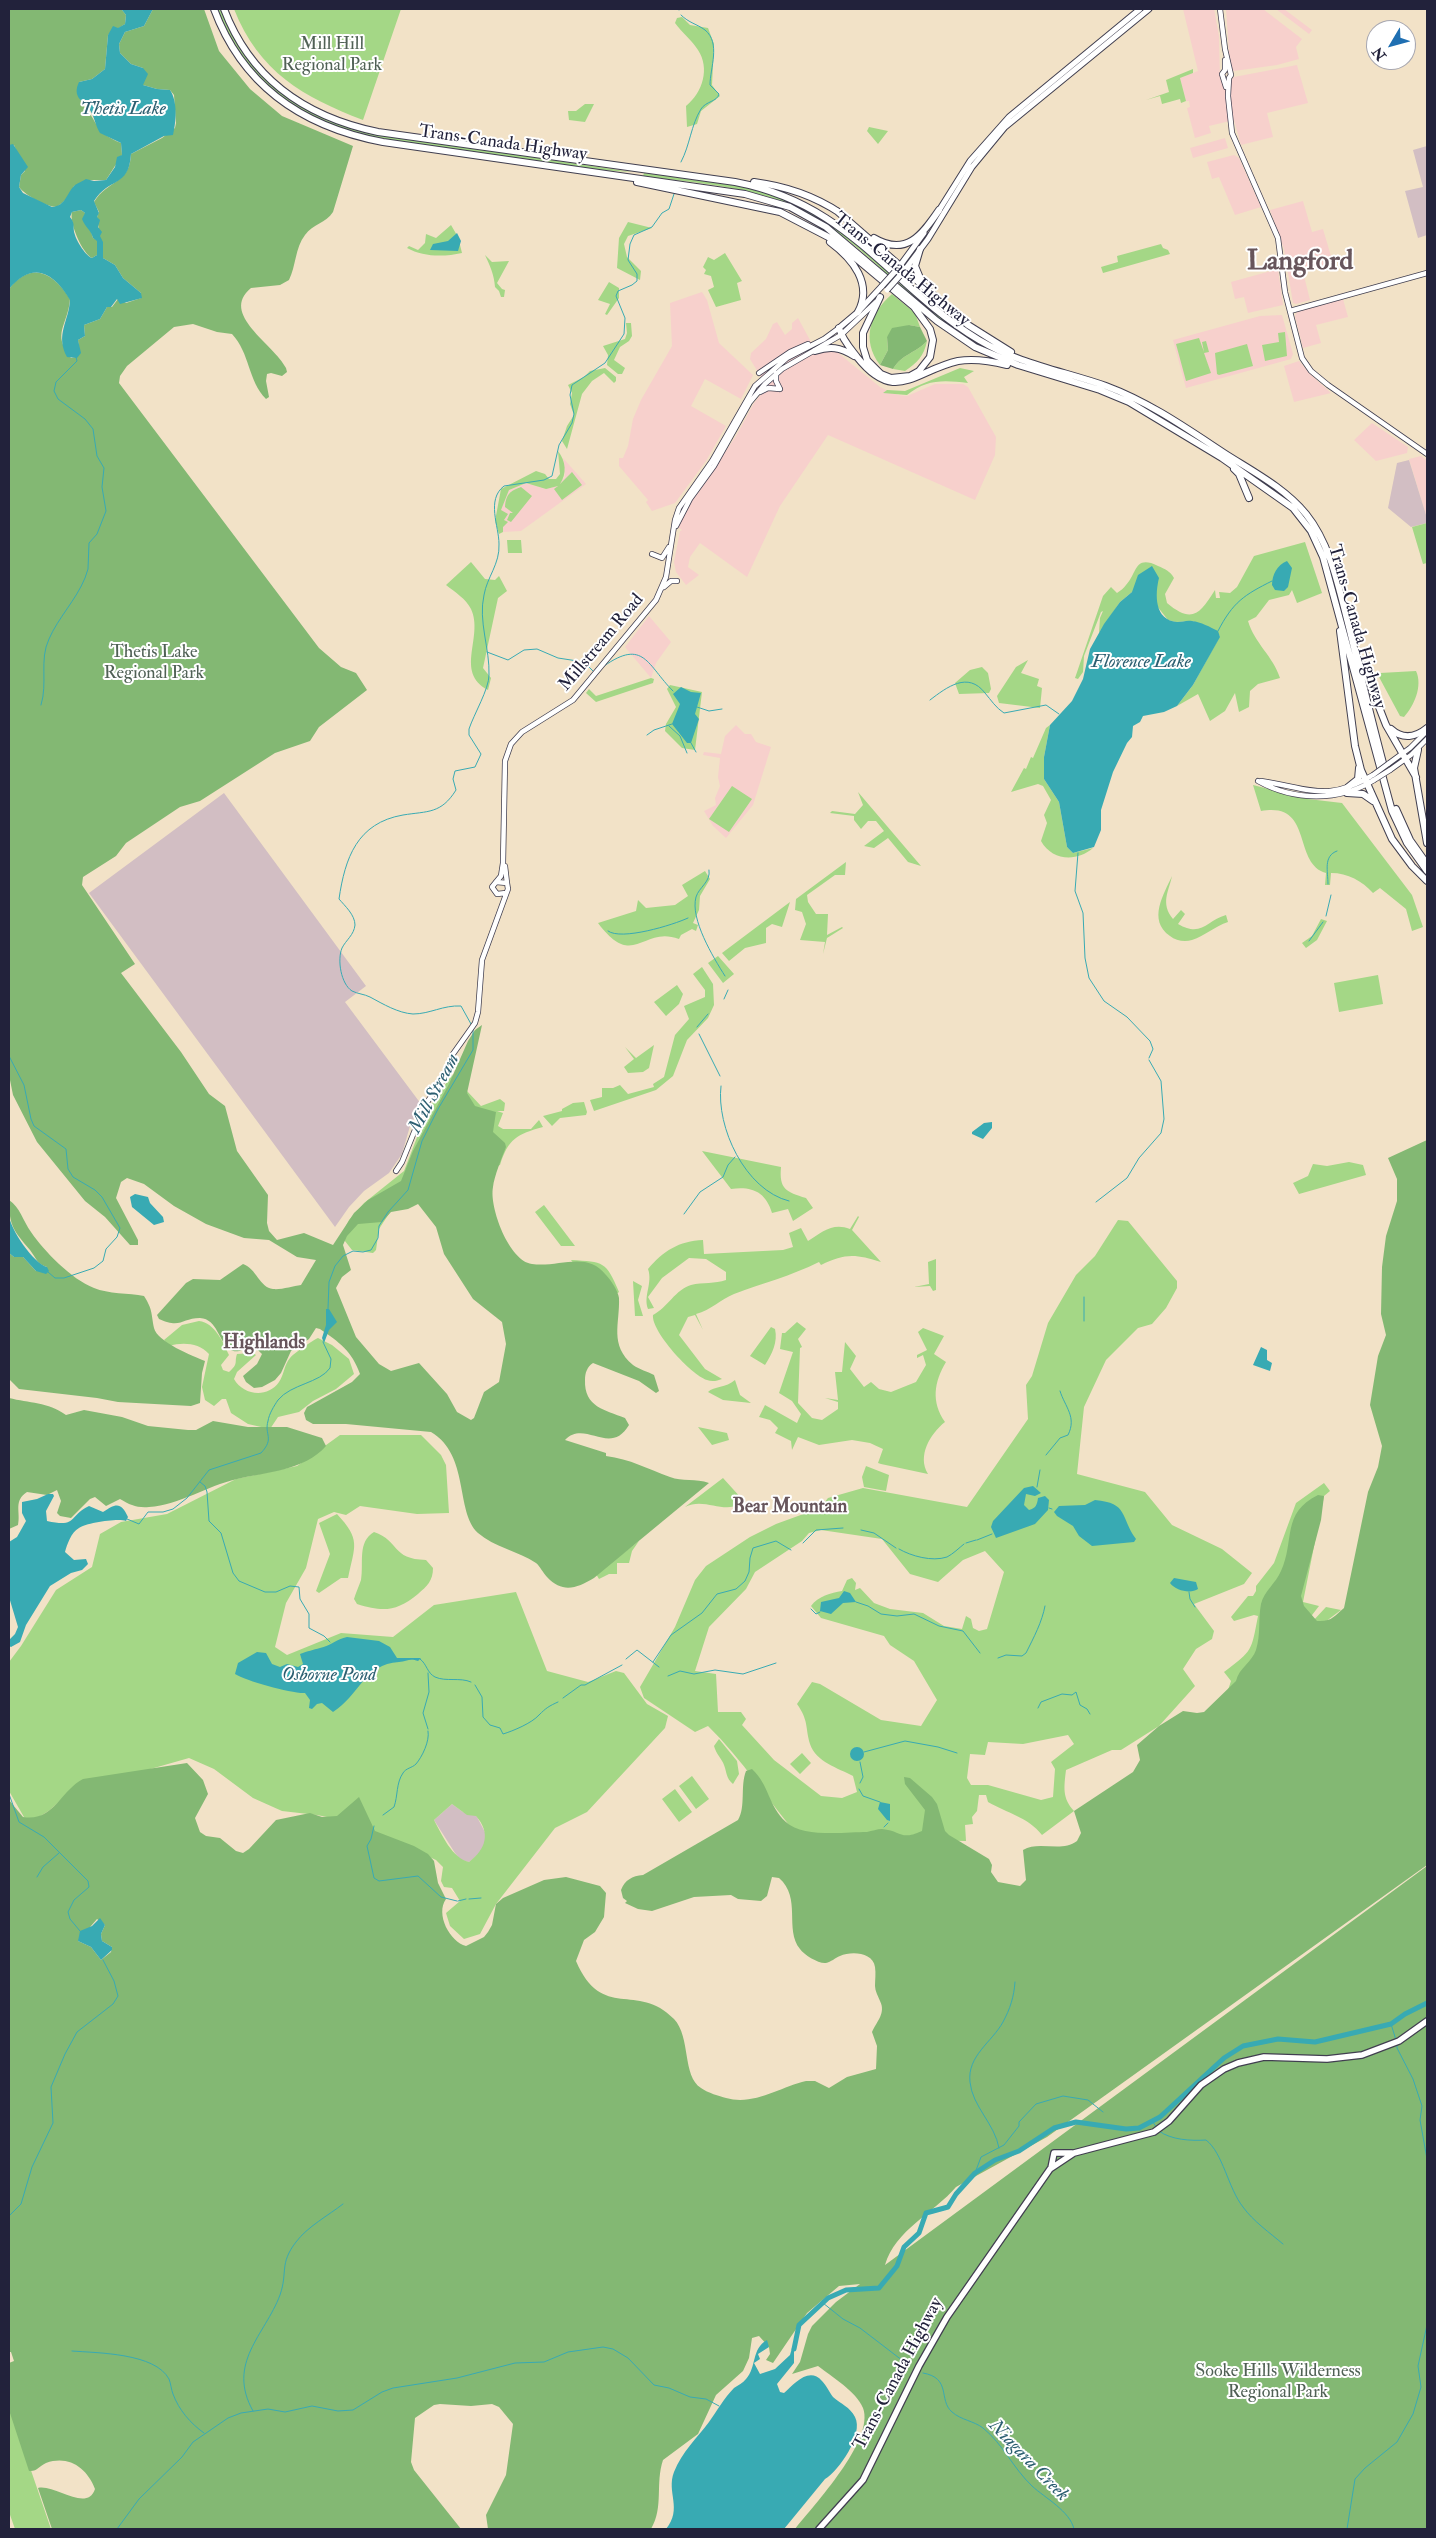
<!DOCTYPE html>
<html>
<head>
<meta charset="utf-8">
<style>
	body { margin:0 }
	#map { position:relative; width:1436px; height:2538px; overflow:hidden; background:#f2e2c7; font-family:"IM FELL Double Pica",serif }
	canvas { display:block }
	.frame { position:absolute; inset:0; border:10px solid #22223b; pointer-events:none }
	.north { position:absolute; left:1366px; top:20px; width:50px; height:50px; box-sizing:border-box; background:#fff; border:1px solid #a7a7b1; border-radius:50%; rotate:233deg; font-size:14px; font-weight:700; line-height:20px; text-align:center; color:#22223b }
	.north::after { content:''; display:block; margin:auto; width:18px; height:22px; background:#1f6fb2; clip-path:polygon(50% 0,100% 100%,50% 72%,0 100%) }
</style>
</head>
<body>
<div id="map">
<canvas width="1436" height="2538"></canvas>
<div class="frame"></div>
<div class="north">N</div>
</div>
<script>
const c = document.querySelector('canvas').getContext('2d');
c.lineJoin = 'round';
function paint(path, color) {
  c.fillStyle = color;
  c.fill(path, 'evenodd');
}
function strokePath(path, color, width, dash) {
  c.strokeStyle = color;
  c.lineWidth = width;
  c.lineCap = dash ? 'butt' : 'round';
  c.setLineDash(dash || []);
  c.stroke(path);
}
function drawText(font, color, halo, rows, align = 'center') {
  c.font = font + ' "IM FELL Double Pica",serif';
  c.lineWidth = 4;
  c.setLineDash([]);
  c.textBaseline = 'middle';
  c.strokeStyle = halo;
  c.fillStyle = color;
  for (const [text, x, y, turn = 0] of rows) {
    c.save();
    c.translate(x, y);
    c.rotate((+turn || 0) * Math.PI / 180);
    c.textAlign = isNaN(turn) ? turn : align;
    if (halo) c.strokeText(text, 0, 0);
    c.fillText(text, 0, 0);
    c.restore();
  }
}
const built = new Path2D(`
	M1183 9H1214L1219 36 1220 79 1222 82H1230L1234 77 1297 65 1308 103 1267 113 1273 137 1241 145 1234 120 1209 126 1211 133 1195 138 1187 108 1190 107 1189 101H1186L1180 78 1198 71Z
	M1226 9H1263L1302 39 1296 47 1299 59 1277 65 1234 71 1230 66Z
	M1276 9H1284L1312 30 1309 34Z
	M1225 138 1228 148 1193 158 1190 148Z
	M1234 155 1239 158 1261 207 1235 215 1219 177 1212 179 1207 162Z
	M1303 201 1312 232 1323 229 1333 263 1303 272 1310 300 1296 304 1293 303 1284 249 1270 210Z
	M1278 269 1283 305 1248 313 1244 297 1235 299 1231 282Z
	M702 292 707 300 719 343 753 375 741 399 705 379 691 406 726 426 706 461 675 503 652 511 646 502 648 500 619 466V458H623L628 446 633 419 641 400 672 346 670 303Z
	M1343 299 1348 317 1316 325 1321 343 1303 348 1295 316 1297 312Z
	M1282 315 1293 354 1291 359 1186 388 1173 340 1260 316Z
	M798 318 816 351 837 352 880 387 898 395 907 396 935 384H963L968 387 996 437 995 455 975 500 828 435 780 506 747 577 700 543 690 557 688 567 699 575 686 585 676 572 674 562 680 531 682 530 678 527 689 505 736 436 754 403 767 387 750 359 751 353 766 339 773 324 777 322 785 335 792 329V323Z
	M1299 361 1310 374 1331 393 1294 402 1284 366Z
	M1372 423 1408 447 1407 453 1376 461 1354 440Z
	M1421 456 1427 460V518L1409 459Z
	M563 458 586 484 521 531 503 532V527L500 525 501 509 509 490 526 483 546 489 558 485 565 477Z
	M649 616 671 642 656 663 651 678 625 647Z
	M736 725 745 734H751L756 742 771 747 753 805 726 838 713 826 704 811 716 805 715 798 720 786 718 777 720 758 703 755 704 752 721 754 725 736Z`);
const industrial = new Path2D(`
	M1427 146V235L1418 238 1405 191 1423 187 1413 150Z
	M1409 460 1427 518V523L1411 527 1388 508 1397 463Z
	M224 793 366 986 345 1002 421 1104 410 1126 402 1154 389 1173 364 1191 349 1207 335 1227 89 893Z
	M452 1804 463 1812 476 1815 486 1834V1844L478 1855 469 1862 461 1860 455 1853 434 1820Z`);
const green = new Path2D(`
	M217 9H221L228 25 275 87 303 108 328 121 377 134 632 172 599 170C549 163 499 156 449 149 339 133 265 121 217 9Z
	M234 9H401L363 120C303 97 259 72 234 9Z
	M682 17 690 25 708 28 714 44 712 85 720 96 701 111 697 124 687 127 686 106C703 92 710 68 698 50 692 40 682 33 675 23L677 18Z
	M1193 69V73L1180 78 1186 101 1181 103 1180 99 1162 104 1160 96 1146 100 1169 92 1166 80Z
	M585 104H594L585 122 569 120 568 111H576Z
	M869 127 888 131 878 144 867 131Z
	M644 173 738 186 768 192 821 215 891 271 888 275C856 245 820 215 778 200 735 185 688 182 643 176Z
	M628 222 652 228 628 236 624 244 627 257 641 271 640 280 617 268 619 238Z
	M451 225 458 237 462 253C444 257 423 257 407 248L409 246 418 250 425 243 426 234 436 238Z
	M1161 244 1163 248 1168 250 1170 254 1103 273 1101 267 1118 262 1117 256Z
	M725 253 742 281 737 283 741 300 716 307 708 290 714 287 711 276 704 274 706 270 703 267 708 257 714 260Z
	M485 255 492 262 509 261 497 283 502 289 505 290 504 297H501L499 291 495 287C494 274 490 266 485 255Z
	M901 281 1002 355C962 344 929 310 899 284Z
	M609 282 619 288V298L607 315 605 314 610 304 598 300Z
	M892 294 915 313 920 327 909 325 887 337 888 350 880 365C861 340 870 313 892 294Z
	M626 323H631L632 336 629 341 620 347 614 360 625 368 622 374H618L607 365 608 355 603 346 625 339 627 333Z
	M1285 332 1287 356 1265 361 1262 345 1279 342 1278 333Z
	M1199 338 1204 352 1202 342 1206 341 1209 352 1204 353 1211 373 1186 381 1176 344Z
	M927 341C924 356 917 363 905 371L893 369C903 353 915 354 927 341Z
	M1247 344 1253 366 1219 375 1217 374 1215 353Z
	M605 368 616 377V381L614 383 604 373 592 381 582 394 567 449 562 441 567 426 574 415 570 404 572 393 568 385 584 377 590 371Z
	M960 368 974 371 964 377 968 383C944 380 926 379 907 395L883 393 887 390 905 391Z
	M558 451C566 461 567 474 560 484L572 472 582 485 562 500 554 489 558 486 546 489 526 483 509 490 501 510 508 514 504 520 508 522 503 527V532L499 534 495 521 501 489 536 471 545 474 549 479H556L560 474Z
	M521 487 532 496 511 522 507 520 510 513H513L505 507C506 494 510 491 521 487Z
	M1427 523V563L1423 564 1412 527Z
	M507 540H521L522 553H508Z
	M1305 542 1322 593 1297 603 1292 590 1289 595 1269 600 1256 617 1248 621C1255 644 1273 656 1280 678L1258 684 1250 691 1249 707 1239 712 1235 693 1225 711 1210 721 1198 694 1177 706 1193 685 1220 636 1193 621 1176 622 1168 620 1157 606 1155 593 1132 592 1120 602 1099 633 1100 618 1103 611 1101 612 1084 656 1083 672 1078 679 1075 678 1103 596 1111 587 1117 593C1120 591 1124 588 1126 585 1137 574 1134 554 1158 566 1165 569 1170 571 1174 578L1165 594 1167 603C1192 624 1200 614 1215 590L1216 598H1220L1219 592 1230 593 1237 587 1254 556Z
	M471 562 485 579 495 580 499 576 507 591 498 598 483 668 491 678 488 690C454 672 484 637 471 609 466 599 455 592 446 585Z
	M1028 660 1021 673 1039 679 1037 686 1042 688 1040 708 999 703 997 696 1016 667Z
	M982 667 988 673 991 689 989 693 959 694 955 683 970 670Z
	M1416 671C1423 686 1414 706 1404 717L1400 716 1379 677 1380 673Z
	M651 678 654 679 653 683 596 702 586 693 589 689 596 696Z
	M670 685 702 692 695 750 682 748 665 731 666 724 676 707 667 689Z
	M1050 725 1044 757V779L1059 802 1067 847 1073 853 1093 848C1077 862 1052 861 1041 841L1047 823 1044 815 1051 800 1043 786 1038 784 1011 792 1024 768 1026 769 1031 757 1033 758 1046 728Z
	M1253 785 1308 799 1342 803 1412 895 1423 927 1412 931 1406 909 1380 888 1373 893C1362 881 1348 873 1331 873L1330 885H1325L1326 873C1292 863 1314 801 1261 811Z
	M732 786 752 799 729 832 709 819Z
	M858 792 921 866 908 862 888 838 874 848 864 846 884 831 876 821H868L861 829 854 820V816L830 813 832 811 855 814 863 805Z
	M846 862 845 875H835L807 895 808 902 816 914H828L827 935 842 927 843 928 827 938 823 954 825 942 800 940 806 924 802 912 795 910 796 899Z
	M705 871 710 879 700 896 699 910 693 923 698 925 696 931 692 929 681 935 679 939C642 925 634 971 598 923L636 911 638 900 646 908 675 905 688 896 682 885Z
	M1172 876C1169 891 1160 903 1173 919L1181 910 1185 914 1178 924C1202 938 1207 920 1226 915L1228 922C1215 926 1205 936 1192 940 1185 942 1176 941 1170 936 1147 920 1164 894 1172 876Z
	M790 902 782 927 772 924 766 928V943L745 948 729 961 722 953Z
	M1321 919 1327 921 1317 940 1306 948 1302 943 1312 936Z
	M718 956 734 974 723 983 708 963Z
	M702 967 713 984 714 1005 708 1018 687 1040 673 1076 656 1090 594 1111 590 1100 602 1097V1088H613L620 1085 628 1094 654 1087 653 1084 664 1077 675 1035 689 1019 684 1006 705 997V990L693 974Z
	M1378 975 1383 1004 1339 1012 1334 983Z
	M677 985 683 994 679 1004 666 1016 654 1002Z
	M654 1045 649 1068 643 1072 628 1073 624 1067 634 1059 625 1047 636 1058Z
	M452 1075 481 1106 500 1099 505 1103 504 1111H497L503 1113 498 1126 503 1129H531L539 1120 543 1127C517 1134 508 1139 500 1165L392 1209 379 1229 376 1250 373 1253 352 1250 341 1236 349 1220 364 1203 404 1171 428 1109Z
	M584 1102 587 1112 586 1115 560 1118 552 1126 543 1116 562 1111V1109L573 1103Z
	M702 1151 781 1167C779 1189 786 1192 806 1198L813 1208 793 1221 788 1209 772 1213C766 1192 752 1186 731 1189Z
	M1349 1162 1363 1165 1366 1175 1299 1194 1293 1183 1308 1176 1313 1164 1327 1166Z
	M544 1205 575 1246H561L535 1212Z
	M858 1216 859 1217 852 1230 881 1262C856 1254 845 1253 821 1265L819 1262C791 1276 763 1283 734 1294 721 1299 711 1310 696 1314L703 1330 695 1315 688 1317 679 1335 705 1369 722 1379C717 1381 712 1382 707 1380 691 1375 651 1331 653 1315 667 1308 676 1289 691 1285 703 1282 715 1284 726 1280V1272L706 1259 689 1258 662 1278 648 1297 654 1308 648 1309C643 1296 653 1283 648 1269 663 1251 679 1241 703 1240L704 1254 783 1250 793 1247 789 1233 801 1228 808 1241C822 1232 833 1222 850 1229Z
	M1118 1220 1128 1221 1177 1281V1288L1166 1308 1152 1324 1138 1328 1106 1360 1084 1407 1077 1474 1145 1492 1172 1525 1222 1549 1252 1573 1244 1584 1194 1604 1214 1631 1212 1639 1196 1649 1183 1669 1195 1686 1159 1726 1121 1750H1112L1066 1770C1064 1787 1062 1798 1074 1811L1042 1835C1028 1817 1007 1813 988 1802L986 1795H979L977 1811 972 1817 973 1824 965 1825 966 1841 800 1838C768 1801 743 1760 708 1726L695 1732 644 1698 640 1687 675 1627 695 1580 706 1566 750 1537 776 1524 820 1508 828 1498 863 1488 967 1507 1028 1419 1026 1385 1032 1376 1048 1323 1076 1275 1095 1256ZM821 1530 882 1539 910 1574 938 1582 963 1560 985 1551 1004 1572 987 1629 979 1631 973 1628 971 1619 966 1616 962 1629 944 1626 923 1613 890 1609 874 1603 860 1588 855 1590 856 1583 852 1578 847 1580 842 1591C831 1593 818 1596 811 1606L821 1618 884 1636 890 1645 914 1661 937 1700 921 1726 881 1720 820 1684 812 1682 797 1704C809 1721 805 1727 810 1744 816 1762 838 1768 853 1776L857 1792 842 1798 821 1796 774 1760 742 1725 746 1719 741 1712H718L716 1674 695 1671 709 1627 746 1589 755 1572 802 1541 809 1533ZM1068 1735 1074 1744 1051 1762 1055 1769 1053 1797 1041 1800 988 1785H971L967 1778 970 1754 985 1755 988 1742 1023 1744Z
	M936 1259V1290L933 1291 930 1286 914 1287 929 1284 928 1262Z
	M571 1260C604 1262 606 1261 619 1292L604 1303Z
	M633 1281 642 1286 638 1300 643 1316H635Z
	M199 1321C215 1323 223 1342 229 1355L221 1365 223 1370 229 1372C239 1363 234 1363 237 1354L253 1353 256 1355 237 1372 234 1379C243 1395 267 1399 279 1382 284 1375 284 1365 290 1358 293 1354 313 1340 318 1338L332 1345 349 1359 354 1374 336 1389 313 1401 299 1412 278 1417 270 1429 248 1424 231 1413 226 1399H222L214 1406 205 1400 202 1387 209 1354C199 1343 183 1342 169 1346L164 1340 182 1325Z
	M797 1322 806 1329 798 1339 802 1347 800 1348 798 1403 812 1418 822 1420 838 1409V1402L825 1398 838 1400 835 1372H842L845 1342 856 1356 850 1369 864 1387 871 1382 879 1389 891 1392 916 1382 926 1365 923 1355 917 1358V1355L927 1350 918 1332 923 1328 944 1336 934 1354 946 1362C934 1382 931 1402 945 1422 930 1434 917 1456 928 1474L881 1464 878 1463 883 1449 870 1443 852 1440 819 1445 798 1437 792 1450 791 1441 775 1433 778 1428 770 1420 759 1417 765 1405 797 1423 801 1414 792 1401 779 1393 793 1352 780 1349 782 1333H785Z
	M771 1327 775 1329C778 1342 772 1354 765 1365L750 1356Z
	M735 1380 740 1395 751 1403 723 1400 708 1392C714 1386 726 1388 735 1380Z
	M698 1427 727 1433 729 1440 712 1445Z
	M340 1435H421L441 1455 446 1465 449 1513 417 1514 360 1506 346 1515 334 1512 318 1519 306 1568 286 1603 275 1647 287 1655 341 1633 393 1637 434 1605 516 1592 547 1671 588 1682 616 1671 624 1673 647 1704 668 1716 665 1728 587 1812 555 1828 496 1904 480 1934 464 1939 450 1926 446 1913 460 1901 452 1888 444 1887 441 1881 443 1867 436 1860 352 1822 317 1815 282 1811 253 1798 214 1769 189 1758 126 1776 76 1786 50 1810 28 1824 9 1791V1662L21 1646 56 1590 92 1567 100 1534 121 1522 167 1514 236 1479 297 1466ZM452 1804 467 1815 476 1816C491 1833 486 1849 469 1862 452 1858 442 1835 434 1820Z
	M866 1466 889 1475 886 1491 864 1487 862 1477Z
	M723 1478 742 1499 740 1504C723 1514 704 1497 685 1507Z
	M1324 1483 1330 1491 1324 1496 1303 1602 1319 1606 1309 1619 1226 1696 1231 1681 1224 1672C1253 1650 1251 1652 1258 1616L1254 1615 1234 1621 1231 1617 1248 1596H1253L1256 1591V1586L1274 1563 1296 1503Z
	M337 1514C361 1540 355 1545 348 1578H341L319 1593 316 1591 330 1554 319 1523Z
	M374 1532C400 1541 391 1559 426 1560L433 1568C433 1581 427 1586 418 1594 396 1612 383 1612 357 1604L354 1599C356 1592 359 1586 361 1580 364 1563 357 1542 374 1532Z
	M639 1541 632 1551 629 1563H617V1574H609L599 1579 596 1574Z
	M1326 1607 1341 1610 1317 1628 1312 1622Z
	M719 1739 737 1761 739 1774 733 1784C726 1778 727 1773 724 1765 722 1759 716 1754 714 1746Z
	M802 1753 811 1763 800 1774 790 1764Z
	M692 1776 709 1799 696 1809 679 1786Z
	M675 1789 692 1812 679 1822 662 1799Z
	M9 2406 51 2529H15L9 2512Z`);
const forest = new Path2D(`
	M9 9H124L122 10 126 15 125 24 108 35 105 69 92 79 79 82 81 103C99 121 93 132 121 143L122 155 106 180H90L74 186 70 196 57 207C46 207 25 195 19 187L21 175 25 171 14 145H9Z
	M153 9H204L219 51 250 89 282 116 353 146 333 212C326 223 313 224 305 235 295 248 296 266 289 280L280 285 251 288C219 314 274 344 286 368L287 372 282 376 271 373 267 374 266 381 269 397 266 399C248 381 250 353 232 334L217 332 193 324 174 327 127 366 120 376 119 383 319 648 341 667 356 673 367 690 319 727 310 741 275 753 200 801 180 807 126 843 116 856 83 877 82 885 135 964 121 973 181 1052 209 1094 225 1106 237 1151 268 1195 267 1223 269 1231 277 1240 304 1233 333 1245 354 1213 368 1200 401 1181 413 1151 449 1084 468 1041 475 1030 482 1025 467 1093 475 1106 496 1112 493 1132 505 1143 506 1147C502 1157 494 1177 493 1187 489 1207 509 1261 532 1264 558 1268 587 1250 606 1275 611 1280 618 1291 619 1298 620 1324 609 1345 633 1365 640 1370 647 1371 654 1375L659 1391 656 1393 639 1381 593 1363C587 1367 585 1373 585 1380 584 1407 605 1410 625 1418L629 1425C610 1457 585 1419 565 1440L606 1453V1456C630 1459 648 1469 670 1477 682 1482 696 1478 709 1483L594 1578C577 1588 563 1594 547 1577 543 1573 540 1566 536 1563 518 1551 494 1547 478 1533 455 1511 470 1455 431 1432L346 1424H313L306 1420 304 1413 307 1407 352 1382 360 1374C352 1351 339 1342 320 1329L316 1328 309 1339 291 1351 281 1373 275 1380 262 1387 254 1388 246 1382 243 1376 257 1364 262 1354C249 1339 241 1356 231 1350 218 1342 218 1319 200 1318 182 1318 181 1329 159 1319L157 1315 186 1283 193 1279 220 1280 243 1264C256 1268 260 1288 273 1289 281 1290 293 1286 301 1285L316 1260 297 1257 269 1240 244 1238 206 1224 174 1206 144 1184 127 1178 121 1182 116 1198 138 1240V1245H130L105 1217 85 1201 37 1142 13 1095 9 1075V289C31 260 54 273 70 299 68 326 51 333 71 358L76 357 79 348 78 340 85 336 84 325 100 319 107 307H112L118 299 126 303 141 298V293L123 278 115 265 103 258 97 217 99 212 94 202C107 180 130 184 131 154L162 138 175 128 176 123 174 95 170 90 157 89 143 85V68L131 64 120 53 119 44 125 32 144 26ZM418 1204 436 1227 444 1254 473 1299 502 1322 506 1344 499 1382 484 1392 474 1418 471 1420 457 1412 447 1394 419 1363 391 1371 379 1364 356 1337 336 1288 342 1277 351 1270 343 1245 347 1236 358 1224 382 1222 391 1212 408 1209Z
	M81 210 85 213 93 238 97 240V255L92 258C82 253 69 222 72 212Z
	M909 325 920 327 927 341C915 354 903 353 893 369L880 365 888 350 887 337 892 328Z
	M1427 1140V1865L1047 2137 956 2187C934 2213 895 2230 885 2265L1427 1866V2529H795C814 2505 875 2440 863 2408 856 2391 832 2377 818 2366L792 2374 800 2362 808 2334 812 2326 836 2302 860 2284 839 2286 807 2313 773 2363 766 2360 770 2354 769 2347 759 2336 752 2338 749 2358 743 2371 716 2395 698 2434 663 2460C655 2484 664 2507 651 2529H488L486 2515 506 2475 513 2424 499 2407 492 2404 471 2406 440 2404 434 2405 415 2418 411 2462 414 2470 461 2529H52L38 2488C55 2484 87 2513 95 2489 87 2468 69 2455 46 2463 39 2466 37 2472 29 2471L9 2410V2363L14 2361 11 2352H9V1800L23 1817C54 1822 60 1791 83 1779L187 1763 203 1780 208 1794 195 1818 200 1832 206 1836 220 1838 236 1851 243 1853 249 1849 276 1820 310 1813 322 1817 337 1816 359 1797 375 1831 414 1846 428 1854 434 1861 438 1883 446 1899C435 1914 450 1942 466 1946L484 1937 488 1932 492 1925 496 1904 503 1898 544 1880 566 1877 600 1886 606 1893 604 1917 595 1932 584 1940 576 1961C602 2022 637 1981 674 2019 691 2037 682 2076 701 2088 708 2093 719 2096 726 2098 754 2106 780 2087 806 2081H815L829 2088 847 2077 876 2069 877 2046 872 2032C877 2021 886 2013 880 2001 878 1996 875 1991 875 1986 875 1980 876 1973 875 1967 873 1952 851 1951 840 1956 835 1958 831 1962 826 1963 819 1964 804 1955 800 1949 784 1929 802 1898 779 1878L772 1877 767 1896 761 1901 738 1899 731 1895 694 1897 652 1911 638 1909 625 1903 627 1901 623 1898 621 1890C625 1880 632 1876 643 1875L738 1820C746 1807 740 1786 746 1771L752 1769C770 1786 768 1806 786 1822 802 1838 846 1832 867 1832 872 1831 877 1829 882 1829 902 1831 900 1841 922 1831L925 1810 905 1784 904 1777 910 1778 932 1797 937 1804 945 1831 949 1835 989 1859 992 1865 991 1872 998 1882 1020 1886 1026 1880 1023 1850C1039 1840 1061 1853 1077 1841L1081 1833 1074 1811 1133 1772 1140 1760 1137 1745 1159 1726 1183 1711 1197 1713 1204 1712 1236 1681C1239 1668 1252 1662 1256 1650 1261 1634 1258 1619 1261 1604 1264 1591 1276 1583 1281 1571 1295 1541 1281 1513 1318 1495L1324 1496 1321 1520 1301 1596 1304 1606 1317 1621C1332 1622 1334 1616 1344 1608L1368 1492 1378 1467 1382 1446 1370 1405 1378 1356 1386 1335 1381 1314 1382 1267 1386 1236 1397 1201V1179L1388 1158ZM97 1919 105 1925 101 1934 102 1941 112 1947 111 1952 101 1960 91 1947 78 1941Z
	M9 1200C20 1207 23 1221 31 1232 44 1251 71 1279 94 1288 108 1294 129 1293 144 1296 153 1310 151 1314 154 1328 157 1342 193 1356 205 1361L202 1373 200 1403 191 1406 118 1402 97 1398 19 1389 9 1379V1253L14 1257H23L36 1271 47 1267C37 1264 36 1258 30 1250 14 1231 9 1226 9 1200Z
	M9 1398C29 1403 48 1402 66 1415L84 1410 122 1417 148 1426 188 1430H196L213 1421 248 1427H287L322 1438 326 1446C304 1471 266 1472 237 1479 206 1486 180 1505 149 1507 137 1508 130 1505 120 1499L106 1506 95 1497 90 1499 71 1518 60 1516 57 1513 61 1501 57 1490 47 1495 27 1492C13 1501 21 1512 18 1525L9 1529Z`);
const water = new Path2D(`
	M124 9H153L144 26 125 32 119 44 120 53 131 64 143 68 148 74 143 85 157 89 170 90C178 102 176 122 173 135L164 136 131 154C129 188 109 177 94 201L99 213 97 217 100 220 98 227 102 232 100 236 103 242V258L115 265 123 278 141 293 142 298 120 304 117 299 111 307H107L100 319 84 325 85 336 78 340 81 353 77 358 67 357C55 335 69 321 70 300 53 271 32 261 9 289V145L13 144 28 167 21 175 19 187 23 193 52 207C66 206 67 192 75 185 78 183 83 181 86 179L94 181 106 180 115 167 117 157 122 155 121 143 100 133C96 127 94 116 90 110 82 100 72 97 79 82L92 79 105 69 108 35 113 26 118 28 125 24 126 15 122 10ZM81 210 85 213 82 219C85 227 91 230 93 238L97 241V255L92 258C86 256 77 242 75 235 72 227 76 224 70 217L72 212Z
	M457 233 461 241 458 251 430 250 433 244 448 241Z
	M1287 561 1292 568 1288 587 1284 591 1275 590 1272 585C1272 575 1277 565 1287 561Z
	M1152 566 1159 578C1155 594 1154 620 1177 622 1182 622 1187 620 1192 621 1201 622 1210 627 1218 631L1220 637 1193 685 1177 706 1164 712 1143 716 1140 722 1133 726 1132 737 1127 743 1113 772 1101 810V830L1094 847 1073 853 1067 847 1059 802 1044 779V757L1050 725 1072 701 1083 679 1090 649 1104 624 1120 602 1132 592 1138 575Z
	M681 687 691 692 701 693 695 714 699 719 691 743H687L672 724 680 704 673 694Z
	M992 1122V1128L983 1139 972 1134V1132L984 1123Z
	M135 1194 148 1197 150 1203 163 1217 164 1222 154 1225 132 1207 130 1197Z
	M9 1216C11 1230 33 1263 47 1267L49 1271 46 1274 36 1271 23 1257H14L9 1253Z
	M326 1309H329L337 1322 329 1330 324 1343 322 1338 326 1325Z
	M1261 1347 1267 1350V1360L1272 1363 1270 1371 1253 1365Z
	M1033 1486 1041 1493 1035 1496 1026 1494 1024 1505 1029 1510C1036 1508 1037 1505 1038 1498L1045 1496 1049 1500 1048 1510 1035 1524 996 1538 991 1527 993 1521 1024 1488Z
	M48 1494H53L54 1496 46 1511 47 1521C78 1528 68 1516 89 1506L103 1512C115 1504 121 1501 128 1517L126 1521C118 1518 86 1523 79 1528 71 1532 67 1545 65 1552L74 1560 86 1559 88 1564 82 1570 71 1573 50 1586 26 1625 20 1642 11 1647 9 1646V1640L15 1634 18 1627 9 1597V1542L17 1537 26 1521 22 1513V1502L37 1499Z
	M1095 1500C1129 1503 1120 1517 1136 1539L1134 1542 1092 1546 1079 1536 1073 1526 1057 1516 1054 1512 1059 1506 1085 1505Z
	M1174 1578 1196 1582 1198 1589C1191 1594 1176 1591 1170 1583Z
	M844 1591 850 1593 856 1602 843 1603 831 1614 820 1611 821 1602 839 1598Z
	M347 1637 379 1641 390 1647 397 1658H421L418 1661C410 1658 407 1661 399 1662 364 1664 359 1696 333 1712L322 1703 317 1704 312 1709 309 1708 310 1700 305 1693C293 1694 246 1681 235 1674L238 1663 257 1652 266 1653 272 1664 280 1667 287 1664 298 1667 303 1664 300 1654C308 1651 313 1650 320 1648 330 1646 337 1639 347 1637Z
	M850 1754a7 7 0 1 1 14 0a7 7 0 1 1-14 0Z
	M880 1802 890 1804V1821L887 1820 878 1809Z
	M100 1918 105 1925 101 1934 102 1941 112 1947V1950L101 1960 91 1947 78 1941 80 1931 92 1926Z
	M767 2340 769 2347 758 2354 760 2359 754 2363 760 2374 775 2369 790 2355 792 2348 794 2349V2363L777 2384 780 2392 784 2393C794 2384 809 2366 822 2381 827 2386 829 2392 833 2397 841 2404 850 2407 855 2417 864 2434 839 2471 825 2479L784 2529H666C683 2508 666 2493 674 2472 682 2452 697 2438 709 2422 717 2411 724 2398 734 2388 738 2385 743 2383 746 2379 757 2367 751 2349 767 2340Z`);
const stream = new Path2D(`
	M679 9V10
	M681 15C689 23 697 24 705 30 721 43 710 68 710 85L719 94C717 102 706 101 701 109 691 125 690 145 681 162
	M1218 631C1233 602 1244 595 1272 581
	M487 652 508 660 524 650 537 649 558 658 584 662 594 672
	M604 666C644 638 647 665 673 691
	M930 700C947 687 968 671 985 693 991 700 996 708 1004 713L1046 705 1059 714
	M41 705C48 683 39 660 49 639 58 618 76 600 85 578L88 569 89 543 97 534 106 511 102 487 104 468 97 456 93 429 85 419 58 399 54 391 56 382 77 361 76 357
	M697 707 709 711 722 709
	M669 726 680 736 687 753
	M647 735 654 730 672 724
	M691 743 696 752
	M1078 853 1075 891 1083 913 1085 958 1089 978 1104 1001 1127 1017 1150 1041 1153 1049 1149 1058
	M709 870C711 882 699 887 696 897 690 919 713 957 725 976
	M1328 884C1328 871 1323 856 1337 851
	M1326 916 1331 895
	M608 931C621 941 673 925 688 918
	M1309 941 1323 922
	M724 999 728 990
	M471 1024 461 1006C443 1005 430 1014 413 1014 398 1013 383 1004 370 997 364 994 358 994 352 991 341 984 337 960 342 948 346 940 354 935 355 925 355 915 345 906 339 899 345 858 357 823 403 815 428 811 441 814 456 790L453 779 455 771 475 767 481 754 469 735V729C474 714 489 689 489 675 490 649 478 621 484 595 487 577 500 564 499 544 499 526 486 500 504 486L544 480 552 476 559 445 572 423 574 414 570 395 572 385 605 363 624 334 625 318 616 296 618 291 632 285 637 281V274L628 260 630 244 634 235 652 227 662 213 669 209 674 194
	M697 1027 708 1014
	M699 1034 720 1076
	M9 1056 24 1085 31 1119 34 1126 66 1149 68 1169 73 1177 95 1190 102 1197 120 1228 117 1237 106 1249 103 1261 94 1268 64 1278H55L48 1272
	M721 1086C716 1127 745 1190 789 1201
	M1096 1202 1127 1178 1139 1158 1161 1133 1164 1119 1161 1081 1149 1060
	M684 1214 700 1192 723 1177 728 1165 735 1157
	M1084 1297V1321
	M328 1309 329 1282 335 1266 343 1256 353 1251 363 1252 371 1250 378 1238 379 1226 388 1212 408 1190 422 1141 438 1109 473 1050V1030
	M1046 1455 1060 1438 1068 1435C1077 1417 1065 1407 1060 1391
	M200 1482 205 1486 207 1492 209 1521 221 1533 233 1573 239 1581 265 1592H276L290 1586 299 1587 300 1599 309 1614V1628L324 1636 330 1642
	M1037 1487 1040 1470
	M1049 1508 1052 1509
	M127 1519 139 1524 148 1512H163L173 1509 187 1498 209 1470 261 1453C275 1438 264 1435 268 1421 269 1414 274 1406 278 1400 291 1384 320 1383 330 1368L331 1359 323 1342
	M861 1530 874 1533 896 1548
	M977 1540 992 1534
	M803 1543 816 1530 843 1528
	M966 1543 976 1540
	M899 1549C911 1556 932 1562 947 1557 953 1554 959 1548 964 1544
	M1189 1592 1190 1599 1195 1607
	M856 1602 868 1606 881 1614 897 1616 914 1614 939 1626 963 1631 980 1653
	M811 1609 816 1614 820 1612
	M998 1658 1006 1655 1022 1656 1026 1653C1034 1637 1042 1622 1045 1606
	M420 1659C427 1664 427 1673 435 1677 446 1682 460 1677 471 1682
	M626 1659 637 1650 659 1667
	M653 1662 671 1635 702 1613 717 1594 736 1589 745 1581 749 1572 750 1558 753 1548 776 1541 791 1550
	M668 1676 680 1671 694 1674 715 1670 743 1674 776 1663
	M475 1685 482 1697 483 1717 490 1725 500 1728 503 1734C513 1731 532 1723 539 1715 546 1708 549 1706 558 1702
	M563 1698 581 1685H585L622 1665
	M1038 1708 1041 1702 1062 1694 1072 1695 1076 1692 1080 1705 1087 1709 1090 1714
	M428 1729 423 1713 429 1692 428 1673
	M864 1752 905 1741 938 1747 957 1753
	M860 1762 863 1777 860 1783
	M859 1789 863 1796 880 1802
	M9 1794 19 1822 44 1837 88 1881 89 1887 74 1900 68 1912 70 1919 80 1931
	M383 1815 394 1807C398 1796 396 1783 403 1773 406 1768 412 1768 416 1764 422 1757 430 1741 428 1731
	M374 1826 371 1839 367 1846 374 1878 379 1881 418 1876 441 1897 457 1901
	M884 1827 888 1823
	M37 1877 43 1867 59 1853
	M469 1899 481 1898
	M458 1901 466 1899
	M1391 2024 1396 2040
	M1397 2043V2048L1413 2079 1422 2106 1420 2120 1427 2159
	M1152 2121 1157 2128
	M1159 2131C1171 2140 1191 2141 1206 2140 1223 2153 1228 2188 1243 2207 1253 2221 1270 2233 1283 2244
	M999 2148C995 2124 972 2106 970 2082 967 2056 992 2042 1003 2022 1010 2009 1014 1997 1015 1982
	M975 2173 981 2157 1004 2145 1019 2126V2122L1036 2104 1063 2096 1088 2100 1103 2112
	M9 2216 21 2204 32 2167 53 2123 51 2087 65 2054 77 2032 113 2004 118 1996 114 1981 103 1960
	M823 2303 843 2319 860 2328 907 2364
	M72 2351C98 2353 155 2353 169 2379 171 2384 171 2389 173 2394 179 2410 190 2423 204 2433
	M923 2373C952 2378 938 2400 952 2412 961 2420 974 2421 983 2428 1003 2444 1013 2468 1032 2486 1045 2498 1070 2511 1074 2529
	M253 2411C226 2363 265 2335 280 2295 288 2272 279 2264 296 2242 307 2227 329 2215 343 2204
	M117 2529 139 2499 182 2457 193 2442 228 2418 241 2413 268 2409 285 2412 312 2406 338 2411 353 2410 382 2392 393 2388 457 2378 515 2363 544 2362 568 2352 603 2347 613 2349 628 2358 654 2385 669 2388 690 2397 706 2399 719 2406
	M1347 2529 1355 2479 1365 2468 1397 2442 1413 2414 1421 2387 1418 2366 1427 2325`);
const river = new Path2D(`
	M794 2349 799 2325 828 2298 846 2290 879 2288 897 2266 904 2247 919 2233 926 2213 948 2207 956 2194 975 2173 995 2160 1019 2151 1054 2128 1076 2122 1126 2129 1139 2128 1160 2117 1224 2058 1243 2046 1278 2039 1315 2042 1391 2024 1405 2014 1427 2003`);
const secondary = new Path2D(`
	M1220 9 1225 49 1231 75 1229 78 1228 96 1232 133 1278 238 1285 292 1302 358 1311 371 1328 385 1427 454
	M1225 60V70L1222 74 1226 87
	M1290 311 1427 273
	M759 373 790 352 808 344
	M776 373V381L780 389
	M760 392 768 388 780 389
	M676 526 690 499 714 466 750 402 765 384 782 369 841 335 876 302
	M652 554 662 558 669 547
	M664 587 671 581H677
	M1388 764 1410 748 1427 731
	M1390 770 1411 755 1427 739
	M1258 781C1294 801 1339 802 1374 780
	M1261 781C1309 788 1326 803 1373 775
	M505 866 507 883
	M506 893 497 894 492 887 501 876 503 863 505 761 511 744 522 732 573 700 656 600 666 577 675 520 679 508 712 461 755 386 787 358 824 339 839 328
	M396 1171 402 1162 425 1105 443 1080 453 1054 475 1023 478 1012 482 960 508 889 507 883 496 882`);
const primary = new Path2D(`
	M938 212 970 161 1009 117 1140 9
	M899 267 924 233
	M904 271 928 239 972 167 1005 127 1149 9
	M839 328 858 312 882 286`);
const trunk = new Path2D(`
	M1051 2168 1054 2153H1072
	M819 2529 863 2480 919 2366 947 2317 1050 2169 1074 2153 1154 2132 1169 2121 1201 2085 1224 2069 1238 2063 1264 2057 1327 2059 1362 2055 1399 2041 1427 2021`);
const motorway = new Path2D(`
	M214 9C243 87 303 127 383 142L745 194 790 207 826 227 937 321 975 347 1018 365 1100 390 1129 402 1222 458 1293 508 1311 531 1323 557 1392 811 1407 843 1427 871
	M224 9C251 80 306 117 378 132L735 182C851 204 888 285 979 340 1019 364 1063 371 1106 386 1149 402 1186 428 1224 453 1252 471 1285 488 1306 514 1331 545 1339 589 1349 627 1360 672 1371 718 1383 763
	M637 182 780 212 834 240 914 307 930 329 933 340 930 357 919 371 910 376 891 378 881 374 867 360 863 347V333L880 297
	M754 182C785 186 813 195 840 213
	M837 211 968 325 1011 352
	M874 238C906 257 922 235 939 210
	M830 242C853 259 873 284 858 312
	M920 249 915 266 920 278
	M839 328C842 339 850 348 857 357 895 405 914 371 958 361 975 358 991 361 1007 365
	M815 351C830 346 840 347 854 356
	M1234 469 1239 474 1249 498
	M1340 631 1355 746 1361 770 1392 839 1412 866 1427 881
	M1361 661 1386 725 1416 777
	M1391 729C1403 740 1416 737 1427 728
	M1418 750 1414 768 1427 843
	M1348 787 1358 779 1359 768
	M1347 793 1363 794 1373 801
	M1396 809 1410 840 1427 864`);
const secondaryBridge = new Path2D(`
	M1373 775 1388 764
	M1374 780 1390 770`);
const primaryBridge = new Path2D(`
	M882 286 899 267
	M887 290 904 271`);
const parkNames = [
	["Mill Hill",332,45],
	["Regional Park",332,66],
	["Thetis Lake",154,653],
	["Regional Park",154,674],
	["Sooke Hills Wilderness",1278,2372],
	["Regional Park",1278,2393]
];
const streetNames = [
	["Trans-Canada Highway",503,144,8],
	["Trans-Canada Highway",901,270,39],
	["Trans-Canada Highway",1356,627,74],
	["Millstream Road",602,643,-50],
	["Trans-Canada Highway",899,2374,-62]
];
const waterNames = [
	["Thetis Lake",123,110],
	["Florence Lake",1141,663],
	["Mill Stream",435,1094,-62],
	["Osborne Pond",329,1676],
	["Niagara Creek",1028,2461,46]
];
const neighbourhoodNames = [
	["Bear Mountain",790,1508]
];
const quarterNames = [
	["Highlands",264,1344]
];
const townNames = [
	["Langford",1300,263]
];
paint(built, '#f7d0cc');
paint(industrial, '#d2bec3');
paint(green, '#a4d786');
paint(forest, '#83b873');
paint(water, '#38aab3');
strokePath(stream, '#38aab3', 1);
strokePath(river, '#38aab3', 5);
strokePath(secondary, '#413f50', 6);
strokePath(primary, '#413f50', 7);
strokePath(trunk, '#413f50', 8);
strokePath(motorway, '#413f50', 8);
strokePath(secondary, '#fff', 4.5);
strokePath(primary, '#fff', 5);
strokePath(trunk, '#fff', 5.5);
strokePath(motorway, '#fff', 6);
strokePath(secondaryBridge, '#413f50', 6, []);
strokePath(primaryBridge, '#413f50', 7, []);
strokePath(secondaryBridge, '#fff', 4.5);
strokePath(primaryBridge, '#fff', 5);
drawText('18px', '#506155', '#fff', parkNames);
drawText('18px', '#22223b', '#fff', streetNames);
drawText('italic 19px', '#2c5f71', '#fff', waterNames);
drawText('bold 19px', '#67555b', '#fff', neighbourhoodNames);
drawText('bold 20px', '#67555b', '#fff', quarterNames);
drawText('bold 28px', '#67555b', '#fff', townNames);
</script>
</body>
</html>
